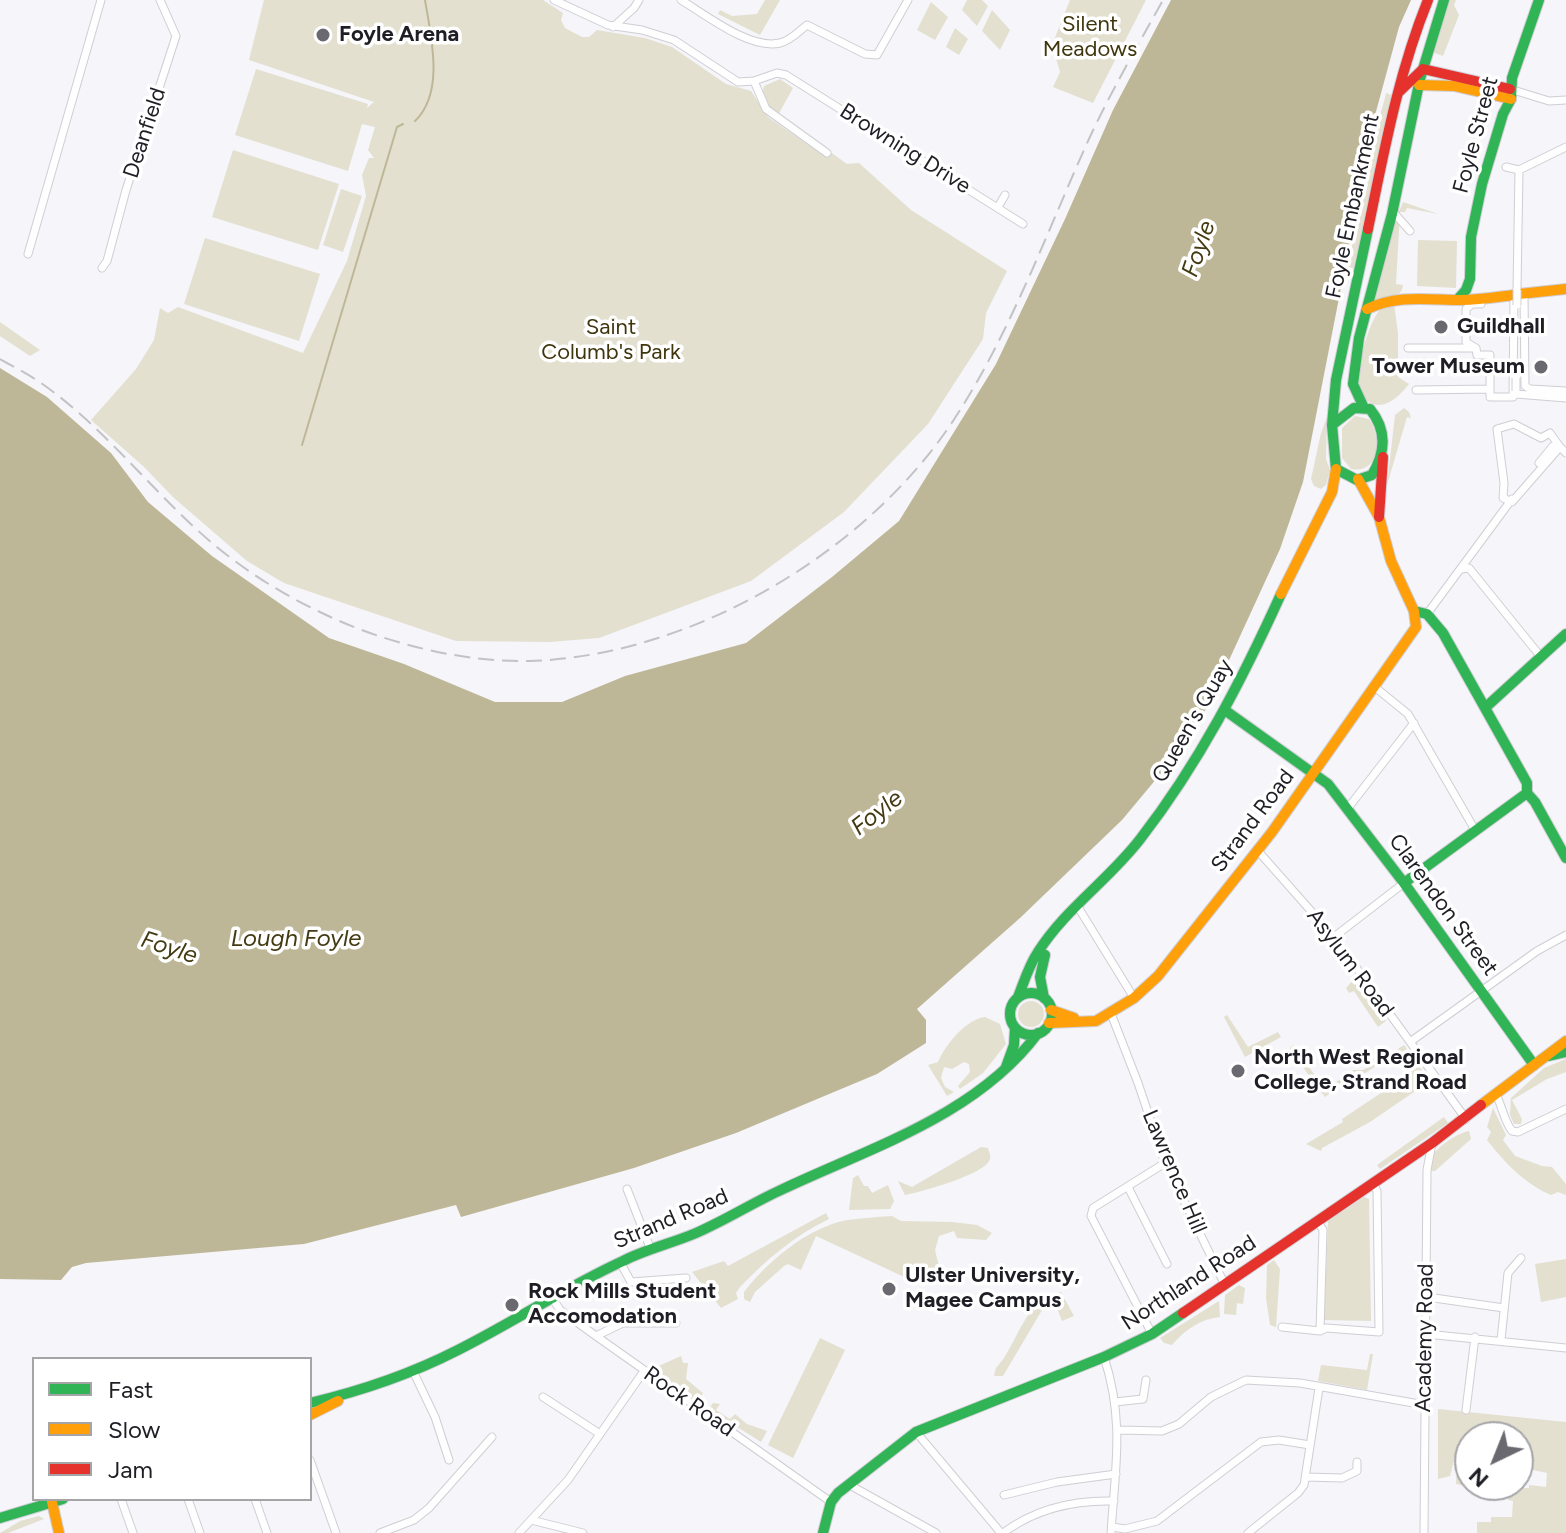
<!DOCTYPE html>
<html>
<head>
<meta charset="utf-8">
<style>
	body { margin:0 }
	#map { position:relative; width:1566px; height:1533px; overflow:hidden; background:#f5f5fa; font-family:Figtree,sans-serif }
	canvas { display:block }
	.legend { position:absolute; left:32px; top:1357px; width:280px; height:144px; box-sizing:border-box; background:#fff; border:2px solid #a5a5a8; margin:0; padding:10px 14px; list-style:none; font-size:24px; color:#1f1e25 }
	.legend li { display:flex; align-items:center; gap:16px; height:40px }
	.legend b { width:40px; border:2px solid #a5a5a8 }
	.north { position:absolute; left:1454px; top:1421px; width:80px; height:80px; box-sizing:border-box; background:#fff; border:2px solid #a5a5a8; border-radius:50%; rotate:223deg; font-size:22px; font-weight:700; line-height:32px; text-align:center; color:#1f1e25 }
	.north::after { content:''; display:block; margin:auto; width:28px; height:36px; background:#6a6970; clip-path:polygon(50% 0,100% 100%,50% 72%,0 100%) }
</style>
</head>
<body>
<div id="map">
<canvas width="1566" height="1533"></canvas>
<ul class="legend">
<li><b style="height:10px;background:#30b455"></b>Fast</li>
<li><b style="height:10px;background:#ff9f0a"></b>Slow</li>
<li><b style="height:10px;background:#e5322d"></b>Jam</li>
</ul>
<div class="north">N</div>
</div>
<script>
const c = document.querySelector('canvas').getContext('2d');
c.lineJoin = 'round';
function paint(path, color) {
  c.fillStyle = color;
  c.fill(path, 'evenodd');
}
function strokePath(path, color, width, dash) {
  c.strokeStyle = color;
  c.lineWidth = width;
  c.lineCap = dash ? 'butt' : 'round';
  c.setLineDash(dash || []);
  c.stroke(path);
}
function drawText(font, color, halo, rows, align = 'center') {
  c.font = font + ' Figtree,sans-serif';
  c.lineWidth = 7;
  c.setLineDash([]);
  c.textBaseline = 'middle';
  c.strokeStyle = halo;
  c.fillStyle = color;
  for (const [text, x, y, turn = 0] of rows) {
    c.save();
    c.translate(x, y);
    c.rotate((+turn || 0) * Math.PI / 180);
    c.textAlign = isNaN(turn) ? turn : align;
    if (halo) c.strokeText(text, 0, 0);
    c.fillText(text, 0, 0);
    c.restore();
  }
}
const green = new Path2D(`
	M264 0H543L563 13 561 20 565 28 582 37H589L597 30 645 38 672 47 726 84 751 91 768 117 824 156 829 151 847 164 859 163 911 210 1007 271 986 313 983 339 928 424 844 512 751 581 599 638 550 642 456 641 284 583 247 561 174 498 143 466 91 420 136 369 154 340 160 308 168 313 178 307 303 353 347 261 366 196 362 175 369 158H374L368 150 375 127 362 124 348 171 235 135 256 69 368 104 367 108 374 102 249 60Z
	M765 0H780L760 35 718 14 720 10 732 16 757 14Z
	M967 0H982L988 6 977 26 962 10Z
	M1070 0H1146L1093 103 1053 87 1060 72 1052 45Z
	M1450 0H1456L1454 5 1459 15 1443 56 1432 52Z
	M931 2 948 17 935 40 917 30Z
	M992 10 1010 30 1000 50 982 31Z
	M955 28 968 39 959 55 946 47Z
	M780 79 793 88 778 115C769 108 760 98 764 86Z
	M1386 93 1391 95 1356 269 1348 267 1374 134C1378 119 1383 108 1386 93Z
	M233 150 339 184 318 250 212 217Z
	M341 189 362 196 343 252 323 245Z
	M1403 202 1438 214 1407 208 1405 212H1400L1396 284 1403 285C1402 299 1384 299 1373 302L1393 225Z
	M205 238 320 274 299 341 184 304Z
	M1418 240 1457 241 1456 288 1417 286Z
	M1394 304 1398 333V377L1409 384C1399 396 1384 413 1367 401 1363 397 1358 391 1357 385 1356 370 1370 316 1382 308 1384 306 1391 305 1394 304Z
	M0 322 40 350 30 356 0 336Z
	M1404 408 1409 412 1411 418 1407 417 1387 485 1395 415Z
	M1355 416 1369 419C1382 436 1380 475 1351 469L1342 458V428Z
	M1327 417 1326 459 1330 470 1326 485 1321 489 1314 486 1311 479 1321 433Z
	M1355 978 1386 1021 1378 1027 1354 991 1349 993 1346 988Z
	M1018 1014a13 13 0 1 1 26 0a13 13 0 1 1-26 0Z
	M1227 1015 1248 1047 1278 1032 1281 1037 1245 1057 1224 1017Z
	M985 1017 1000 1024 1006 1044 983 1073 960 1089 958 1086 970 1072 969 1064 964 1062 952 1069 944 1067 941 1078 945 1087 954 1092 947 1096 928 1065 938 1062C946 1044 965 1020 985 1017Z
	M1293 1045 1319 1081 1323 1079 1329 1087 1353 1070H1363L1376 1063V1066L1365 1073 1355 1075 1325 1097 1293 1054 1290 1048Z
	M1404 1045 1430 1081 1370 1122 1322 1148 1321 1151 1306 1144 1343 1122 1342 1119 1408 1075 1393 1052Z
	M1566 1059V1072L1547 1079 1512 1100 1522 1119 1521 1124H1514L1510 1115 1511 1098 1544 1068Z
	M1493 1108 1506 1135 1503 1140 1515 1156 1542 1166 1552 1167 1566 1184V1195L1558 1192 1551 1195C1525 1184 1504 1162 1487 1140L1491 1132 1487 1127Z
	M1444 1117 1448 1123 1380 1169 1377 1165Z
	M1469 1131 1471 1139 1435 1171H1430C1430 1170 1431 1159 1431 1158 1437 1146 1458 1133 1469 1131Z
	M981 1147 988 1148C989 1153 992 1156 989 1161 982 1175 921 1192 905 1195L898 1181 912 1187Z
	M858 1175 864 1186H868L872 1193 888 1185 894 1201 890 1209 849 1210 853 1178Z
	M1364 1197 1369 1199 1371 1321 1324 1320 1328 1221Z
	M826 1213 829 1219C795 1235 766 1260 740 1287L736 1293 738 1299 721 1308 692 1272 724 1261 728 1266Z
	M892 1216 901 1221 952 1222 977 1225 992 1233 986 1240 957 1238 954 1231 939 1236 935 1250 940 1271 937 1275 915 1282 816 1236 801 1270 788 1264 784 1266 755 1292 750 1302 744 1299V1292C768 1261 807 1228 847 1220 862 1218 877 1217 892 1216Z
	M1566 1259V1297L1541 1302 1535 1264Z
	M1274 1260 1280 1269 1276 1327 1270 1325 1266 1298 1267 1265Z
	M1239 1285 1245 1288 1243 1304 1237 1303 1236 1315 1224 1314 1225 1295Z
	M1061 1292 1074 1316 1062 1321 1053 1298 1048 1300 1003 1376H994L996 1368C1018 1345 1024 1298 1061 1292Z
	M1219 1301 1220 1317C1200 1319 1185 1330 1172 1345L1164 1343 1160 1338Z
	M820 1338 845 1350 793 1458 768 1445Z
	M1370 1354H1373L1367 1390 1318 1381 1321 1365 1367 1370Z
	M681 1356 683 1363H688L686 1379 703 1393 700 1399H694L652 1369Z
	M713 1403 720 1404 716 1410 730 1419 735 1414 747 1424 767 1431 761 1442 709 1409Z
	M1438 1409 1566 1422V1533H1477V1522H1491V1517H1512L1513 1501 1508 1500 1510 1485 1524 1484V1488H1529V1485L1546 1487 1547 1473 1528 1469V1465L1520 1464 1521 1452 1518 1451V1437L1510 1435 1509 1437H1470V1445L1458 1444 1450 1476 1438 1479Z
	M1462 1461H1469L1467 1479 1473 1487 1456 1484 1457 1467Z
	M39 1516 44 1519 8 1533H0L20 1521Z`);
const water = new Path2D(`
	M1171 0H1411L1399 27 1374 119 1303 482 1280 549 1208 706 1177 754 1122 820 1020 918 917 1009 926 1020V1043L877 1074 736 1133 634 1168 461 1217 456 1205 304 1244 86 1263 72 1267 61 1280 0 1279V368L47 397 111 453 148 502 212 556 329 638 404 664 495 702H562L625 676 746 643 832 577 899 521 996 364 1065 219 1113 110Z`);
const stream = new Path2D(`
	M415 121C445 92 431 37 425 0
	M302 445 397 127 403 124`);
const street = new Path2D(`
	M554 0 608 25 642 30 674 40 738 82 754 81 777 73 786 75 1023 224
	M681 0C706 15 750 50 780 43 790 41 799 31 807 25L865 54 877 55 908 0
	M613 27 634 8 639 0
	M754 81 766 109 827 153
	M1510 89 1549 101 1566 100
	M1506 167 1519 170
	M998 207 1005 195
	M1394 213 1410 231
	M28 254 101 0
	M102 268 107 261 126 190 176 36 160 0
	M1517 290 1519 170 1566 147
	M1524 294 1525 386 1530 389 1566 391
	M1514 295 1513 397H1490V355H1477L1476 348 1466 342V309L1472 304H1481V299Z
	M1408 348H1474
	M1416 390 1490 389
	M1516 391V394L1566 398
	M1514 424 1541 438 1550 433 1560 447 1512 502 1503 498 1504 483 1497 429Z
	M1539 463 1553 446 1560 447 1566 453
	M1461 569 1469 568 1541 657
	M1427 614 1512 499
	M1376 688 1408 714 1475 830
	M1348 808 1414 723
	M1258 851 1334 937 1466 1119
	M1078 907 1134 998
	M1334 937 1404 883
	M1110 1011 1138 1083 1164 1160 1225 1285
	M1410 1042 1537 951 1566 935
	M1496 1094C1502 1106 1504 1121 1512 1131L1518 1132 1566 1109
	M1128 1187 1167 1264
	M627 1189 651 1250
	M1318 1222 1323 1230 1320 1331
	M620 1262 631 1282 686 1278
	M1427 1297 1504 1308
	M553 1299 560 1310 596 1336 831 1502
	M1282 1327 1320 1331 1326 1328 1379 1332 1377 1191 1373 1183
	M1152 1334 1091 1216 1093 1208 1165 1163
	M1426 1334 1566 1348
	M596 1336 623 1323H676
	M1501 1340 1508 1273 1521 1258
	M1104 1357C1125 1421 1115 1469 1111 1533
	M413 1371 435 1417 449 1460
	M543 1397 600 1434
	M1115 1402 1143 1399 1146 1380
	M1466 1410 1475 1337
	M1119 1430 1162 1431 1179 1424 1211 1397 1246 1380 1300 1383 1425 1405
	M916 1432 1001 1533
	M310 1460 336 1533
	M1306 1477 1342 1478 1357 1471V1462
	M848 1484 936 1533
	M1004 1495 1057 1482 1116 1474
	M121 1499 133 1533
	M188 1499 200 1533
	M255 1499 267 1533
	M531 1520 583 1533
	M1112 1527 1125 1529 1157 1521 1261 1442 1279 1440 1310 1445
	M380 1533 414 1520 429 1508 492 1437
	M519 1533 568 1480 644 1371
	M1003 1533C1035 1509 1075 1500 1114 1501
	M1248 1533 1298 1493 1304 1485 1319 1388
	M1424 1533 1427 1170 1432 1143`);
const fast = new Path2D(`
	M1458 299 1466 290 1470 279 1471 237 1482 184 1503 114 1511 99 1512 78 1539 0
	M1364 408 1353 384 1359 338 1392 214 1420 79 1444 0
	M1332 425 1354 408 1370 409C1387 430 1386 452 1372 475L1357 480 1336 469 1332 425 1336 380 1368 229
	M1414 611 1427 614 1443 633 1527 783V793L1535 802 1566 858
	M1486 707 1566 634
	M1226 711 1328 784 1404 883 1534 1065
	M1404 883 1527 793
	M1010 1014a21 21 0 1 1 42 0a21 21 0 1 1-42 0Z
	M1018 997C1024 982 1029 965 1038 952 1065 909 1110 879 1141 838 1199 763 1242 680 1281 594
	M1044 998 1040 977 1045 955
	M1548 1056 1566 1052
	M1006 1067 1014 1045 1015 1028
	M310 1403C361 1391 411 1374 458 1350 514 1322 566 1287 623 1261 646 1249 673 1243 696 1233 726 1220 754 1202 783 1189 872 1147 977 1115 1038 1033
	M0 1518 63 1499
	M823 1533 831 1502 838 1493 916 1432 1104 1357 1152 1334 1183 1313`);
const slow = new Path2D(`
	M1419 85 1454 86 1511 99
	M1519 294 1566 289
	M1367 309C1398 294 1429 300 1462 300 1480 300 1497 297 1514 295
	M1281 594 1332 492 1336 469
	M1051 1010 1074 1018
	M1049 1023 1096 1021 1134 998 1158 976 1272 832 1416 627 1414 611 1391 561 1379 517 1358 479
	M1481 1105 1566 1041
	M310 1415 338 1401
	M52 1502 59 1533`);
const jam = new Path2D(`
	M1399 92 1423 69 1510 89
	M1368 229C1384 152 1398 74 1428 0
	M1379 517 1383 457
	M1183 1313 1432 1143 1481 1105`);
const rail = new Path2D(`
	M0 359C14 367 28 374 41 383 106 428 157 498 218 548 249 573 284 595 320 612 381 642 462 663 530 661 689 656 862 556 951 424 1007 340 1043 242 1084 150 1107 98 1136 49 1163 0`);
const streetBridge = new Path2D(`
	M1517 305V290
	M1516 391V378`);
const markers = [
	[323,35,8,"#6a6970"],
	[1441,327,8,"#6a6970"],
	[1541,367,8,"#6a6970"],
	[1238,1071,8,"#6a6970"],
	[889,1289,8,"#6a6970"],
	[512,1305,8,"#6a6970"]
];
const parkNames = [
	["Silent",1090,25],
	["Meadows",1090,50],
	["Saint",611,328],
	["Columb's Park",611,353]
];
const poiNames = [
	["Foyle Arena",339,35],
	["Guildhall",1457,327],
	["Tower Museum",1525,367,"right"],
	["North West Regional",1254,1058],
	["College, Strand Road",1254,1083],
	["Ulster University,",905,1276],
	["Magee Campus",905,1301],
	["Rock Mills Student",528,1292],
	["Accomodation",528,1317]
];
const streetNames = [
	["Deanfield",145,133,-72],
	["Foyle Street",1476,135,-75],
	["Browning Drive",905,149,32],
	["Foyle Embankment",1353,206,-78],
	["Queen's Quay",1193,721,-60],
	["Strand Road",1253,821,-53],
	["Clarendon Street",1443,905,54],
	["Asylum Road",1350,963,53],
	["Lawrence Hill",1174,1172,67],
	["Strand Road",671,1219,-23],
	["Northland Road",1189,1283,-33],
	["Academy Road",1425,1338,-89],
	["Rock Road",689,1402,35]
];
const waterNames = [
	["Foyle",1199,249,-71],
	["Foyle",877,813,-38],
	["Lough Foyle",296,939],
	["Foyle",169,948,18]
];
paint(green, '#e3e0d0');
paint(water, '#beb797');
strokePath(stream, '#beb797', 2);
strokePath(street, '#ceced4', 9);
strokePath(fast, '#ceced4', 12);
strokePath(slow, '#ceced4', 12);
strokePath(jam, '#ceced4', 12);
strokePath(street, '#fefefe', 7);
strokePath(fast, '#30b455', 10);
strokePath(slow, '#ff9f0a', 10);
strokePath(jam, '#e5322d', 10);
strokePath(rail, '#c3c3c5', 2, [16, 8]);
strokePath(streetBridge, '#ceced4', 9, []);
strokePath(streetBridge, '#fefefe', 7);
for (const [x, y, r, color] of markers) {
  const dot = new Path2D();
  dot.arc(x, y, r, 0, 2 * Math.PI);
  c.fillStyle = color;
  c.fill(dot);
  strokePath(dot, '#fff', 3);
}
drawText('22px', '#3f360e', '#fff', parkNames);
drawText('bold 22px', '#1f1e25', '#fff', poiNames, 'left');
drawText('22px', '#1f1e25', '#fff', streetNames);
drawText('italic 24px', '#443b13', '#fff', waterNames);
</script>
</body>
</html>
